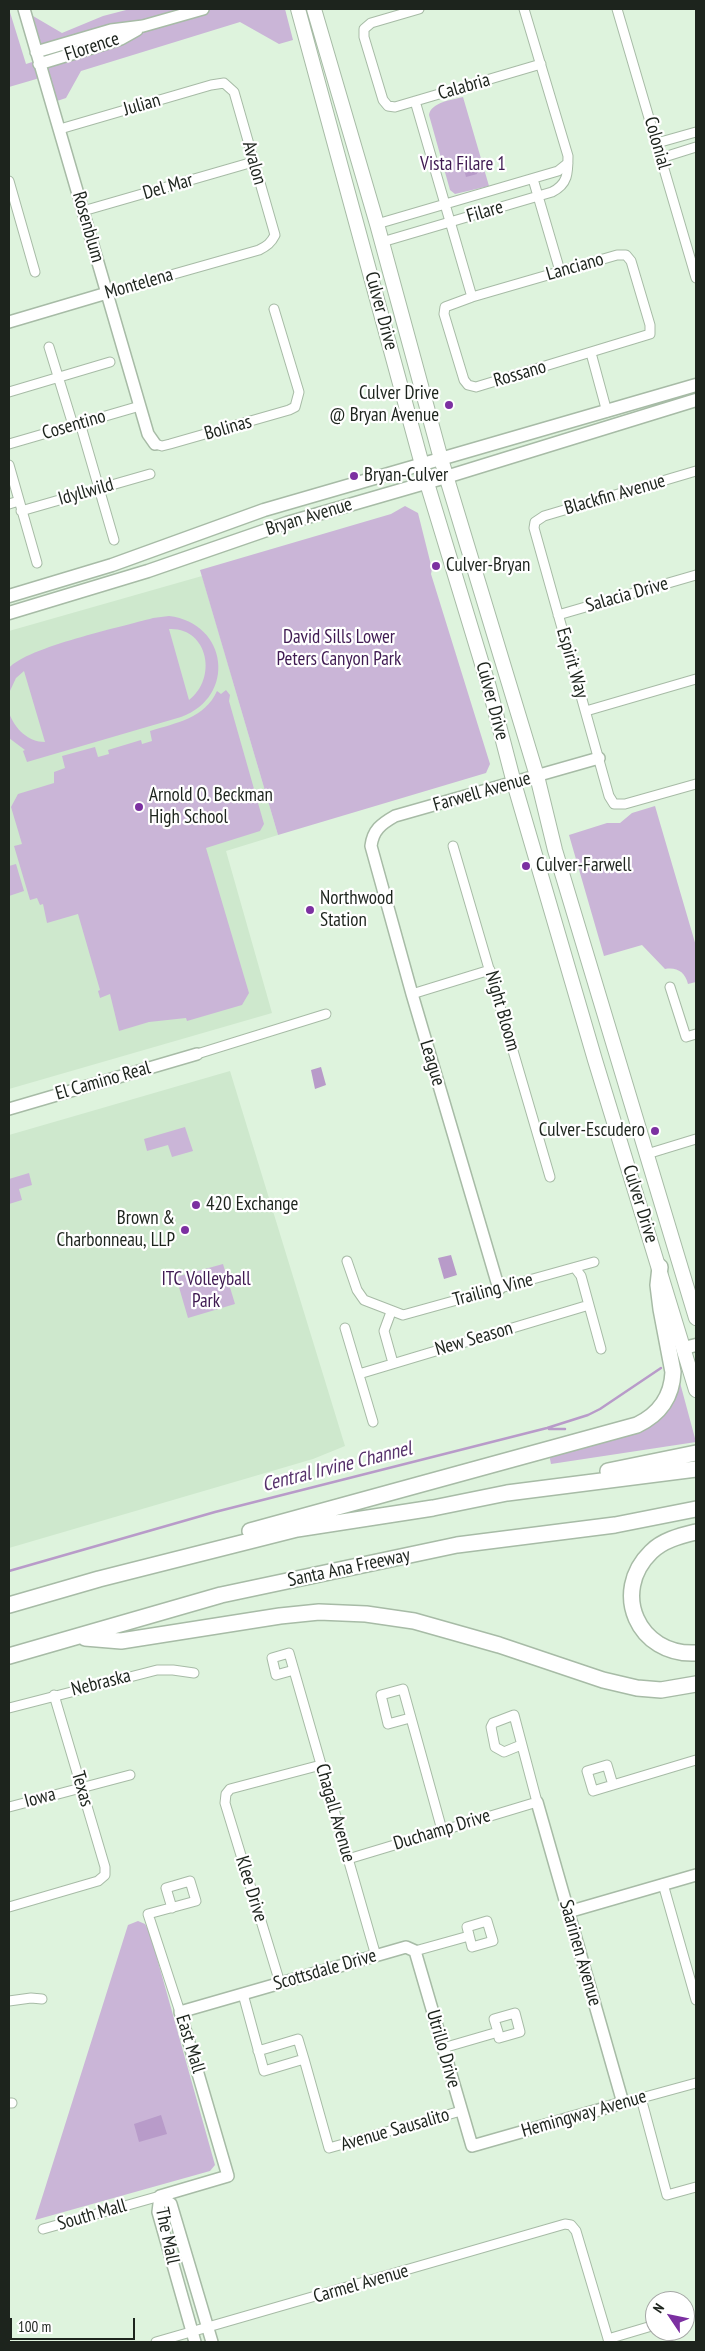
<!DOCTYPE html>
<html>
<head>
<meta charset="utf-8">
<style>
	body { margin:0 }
	#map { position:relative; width:705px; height:2351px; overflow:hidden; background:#def3dd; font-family:"PT Sans Narrow",sans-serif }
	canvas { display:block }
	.frame { position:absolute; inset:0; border:10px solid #1d241d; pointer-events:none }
	.north { position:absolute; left:645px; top:2291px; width:50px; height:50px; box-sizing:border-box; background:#fff; border:1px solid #a5a7a5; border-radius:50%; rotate:304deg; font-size:14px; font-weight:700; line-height:20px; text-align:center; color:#1d241d }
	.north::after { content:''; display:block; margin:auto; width:18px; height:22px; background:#7c30a1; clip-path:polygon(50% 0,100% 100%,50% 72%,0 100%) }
	.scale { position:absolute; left:10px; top:2318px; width:125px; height:22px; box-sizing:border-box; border:2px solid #1d241d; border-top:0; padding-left:6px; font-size:15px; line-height:18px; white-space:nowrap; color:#1d241d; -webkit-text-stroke:4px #fff; paint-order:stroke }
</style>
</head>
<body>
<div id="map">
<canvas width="705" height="2351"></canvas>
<div class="frame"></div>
<div class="north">N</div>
<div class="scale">100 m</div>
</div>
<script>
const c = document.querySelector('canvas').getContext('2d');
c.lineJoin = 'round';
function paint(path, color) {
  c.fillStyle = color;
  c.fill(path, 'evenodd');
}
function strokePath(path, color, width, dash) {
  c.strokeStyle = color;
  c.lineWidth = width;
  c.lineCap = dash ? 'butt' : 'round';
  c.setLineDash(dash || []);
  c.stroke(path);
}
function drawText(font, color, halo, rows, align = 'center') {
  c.font = font + ' "PT Sans Narrow",sans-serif';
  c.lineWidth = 4.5;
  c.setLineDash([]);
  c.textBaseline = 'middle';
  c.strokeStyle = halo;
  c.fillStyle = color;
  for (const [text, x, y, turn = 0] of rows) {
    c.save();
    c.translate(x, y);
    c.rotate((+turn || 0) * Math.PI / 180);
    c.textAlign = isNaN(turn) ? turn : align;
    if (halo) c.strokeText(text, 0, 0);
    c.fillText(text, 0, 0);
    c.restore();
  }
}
const built = new Path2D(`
	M202 576 278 835 226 851 272 1013 9 1089V631Z
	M230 1071 345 1446 313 1459 9 1548V1135Z`);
const green = new Path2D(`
	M9 9 26 64 45 58 33 16 62 33 103 16 130 9H285L293 40 279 44 240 22 81 71 66 98 57 101 50 75 9 87Z
	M463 97 489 186 455 194 450 190 429 115C431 102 452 100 463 97Z
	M405 506 418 513 432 569 431 574 490 764 486 773 278 835 200 570 391 514Z
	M169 616C228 623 237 697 181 717L27 762 23 751 25 750 9 738V713C15 729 28 742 45 742L24 671 16 678 9 693V668C28 647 121 627 153 618ZM169 629C208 627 218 678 189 700Z
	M226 690 230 695 229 701 264 824 260 831 206 848 249 993 242 1005 187 1021 186 1018 149 1022 119 1031 110 994 100 998 98 991 100 990 78 914 47 923 43 904 40 905 37 898 30 900 14 846 22 844 11 807 18 794 54 783V772L65 768 62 756 95 747 98 757 109 754 108 750 141 740 142 744 152 741 150 731C176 723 205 718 217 691L221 694Z
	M655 806 696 946V982L688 984C685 972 677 967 665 969L642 945 604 956 569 835 607 823H620L632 813Z
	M16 864 24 891 9 896V866Z
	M185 1127 193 1151 172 1157 168 1145 147 1151 144 1139Z
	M29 1173 32 1185 19 1189 22 1200 9 1204V1179Z
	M223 1264 235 1304 188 1318 176 1277Z
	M679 1379 696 1442 551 1464 549 1454 632 1432Z
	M138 1921 145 1924 150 1933 215 2165 210 2171 35 2220 128 1925Z`);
const water = new Path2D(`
	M472 157 477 174 466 177 464 169 468 168 465 159Z
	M321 1067 326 1085 315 1089 311 1070Z
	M451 1255 457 1275 444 1279 438 1258Z
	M161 2115 167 2134 139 2142 134 2124Z`);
const stream = new Path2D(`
	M549 1429H565
	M9 1571 215 1512 547 1428 588 1415 600 1409 661 1368`);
const minor = new Path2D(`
	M419 9 371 23 364 29V37L383 100 388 106 395 107 541 64
	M617 9 696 278
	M415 101 472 297
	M60 129 211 85 224 83 234 92 275 235C271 243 267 246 259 250L107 293
	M657 143 696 132
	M661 158 696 147
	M533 179 560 271
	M9 181 35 272
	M83 211 253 162
	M377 224 558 171 568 163
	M382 242 552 192C568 184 568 173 568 156L524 9
	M617 255H626L631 261 650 325V334L476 387 468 385 464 380 444 314 445 307 472 297Z
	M49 347 73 425
	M591 353 607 412
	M9 392 110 362
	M80 423 114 540
	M9 444 140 406
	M155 444 162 446 170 444 289 410 295 407 299 392 274 309
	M9 465 37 563
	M696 471 544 516 535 522 534 528 609 796 614 804H625L696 784
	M9 504 19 501
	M21 511 150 474
	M558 615 696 575
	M586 711 696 679
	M453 846 550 1177
	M670 987 686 1037 696 1034
	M412 994 490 970
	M197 1054 326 1014
	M647 1154 696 1139
	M347 1261 357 1290 364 1300 403 1315 594 1262
	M575 1268 581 1276 601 1349
	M391 1312 384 1331 393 1363
	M345 1328 373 1422
	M359 1374 589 1305
	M294 1670 276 1675 272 1658 289 1653 376 1956
	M9 1708 157 1670H173L194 1673
	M410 1718 388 1724 381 1695 403 1689 442 1830
	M613 1785 607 1765 587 1771 593 1791 696 1760
	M9 1807 130 1775
	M348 1859 537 1802 514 1715 493 1723 491 1727 495 1747 504 1752 521 1745
	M663 1884 696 2000
	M9 1907 98 1881 105 1875V1867L54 1695
	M172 1908 166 1888 190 1881 196 1901 148 1914 180 2012
	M487 1921 493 1941 472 1947 467 1927Z
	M415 1951 469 1936
	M280 1983 225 1803 226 1794 230 1789 321 1765
	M243 1994 264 2071 304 2059 329 2148 461 2111
	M9 2001 31 1998 42 1999
	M443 2048 498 2032 499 2038 520 2032 515 2013 494 2019 498 2032
	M258 2051 298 2039 304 2059
	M641 2098 667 2195 696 2187
	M9 2103H12
	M623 2103 696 2083
	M43 2229 160 2196
	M685 2323V2326
	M665 2331H669
	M608 2339 655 2325
	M156 2342 565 2224 571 2225 576 2231 609 2342`);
const tertiary = new Path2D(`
	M24 9 148 434 155 444
	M36 52 111 30 143 26 203 9
	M39 64 121 39 137 30
	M9 322 107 293
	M9 1109 197 1054
	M499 1289 412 994 371 846C373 830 381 824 395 816L599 758
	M568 1912 696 1875
	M160 2196 228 2176 180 2012 406 1947 415 1951 472 2146 623 2103 537 1802
	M160 2196 171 2204 212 2342
	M160 2196 158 2212 195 2342`);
const secondary = new Path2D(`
	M9 596 112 565 264 510 696 385
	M9 613 148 571 287 523 446 477 696 400
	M684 1348 696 1345`);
const primary = new Path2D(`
	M298 9 427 483 489 687 514 783 595 1060 696 1390
	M314 9 377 224 441 459 537 776 555 850 696 1318`);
const motorway = new Path2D(`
	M608 1471 696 1453
	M250 1531 637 1425C660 1414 672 1397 673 1372L661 1309 658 1285 660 1267
	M696 1532C680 1536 663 1540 651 1552 610 1592 638 1656 696 1653
	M9 1605 99 1579 297 1529 433 1508 507 1493 696 1469
	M85 1638 121 1641 280 1616 319 1612 366 1614 414 1621 499 1645 603 1680 637 1688 661 1690 696 1684
	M9 1656 221 1595 457 1545 615 1525 696 1509`);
const markers = [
	[449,405,5,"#7c30a1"],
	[354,476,5,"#7c30a1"],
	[436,566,5,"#7c30a1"],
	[139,807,5,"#7c30a1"],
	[526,866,5,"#7c30a1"],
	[310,910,5,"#7c30a1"],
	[655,1131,5,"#7c30a1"],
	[196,1205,5,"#7c30a1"],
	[185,1230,5,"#7c30a1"]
];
const streetNames = [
	["Florence",92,47,-18],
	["Calabria",464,87,-16],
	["Julian",142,105,-16],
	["Colonial",657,143,74],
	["Avalon",254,163,74],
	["Del Mar",168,187,-16],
	["Filare",485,212,-16],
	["Rosenblum",88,227,74],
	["Lanciano",575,267,-16],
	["Montelena",139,284,-16],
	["Culver Drive",381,311,75],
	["Rossano",520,374,-16],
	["Cosentino",74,425,-16],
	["Bolinas",228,428,-16],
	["Idyllwild",86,492,-16],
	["Blackfin Avenue",615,495,-16],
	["Bryan Avenue",309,517,-17],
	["Salacia Drive",627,595,-16],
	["Espirit Way",572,663,74],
	["Culver Drive",492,701,75],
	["Farwell Avenue",482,792,-16],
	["Night Bloom",502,1011,74],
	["League",432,1063,73],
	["El Camino Real",103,1081,-16],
	["Culver Drive",640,1204,73],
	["Trailing Vine",493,1290,-15],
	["New Season",474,1339,-16],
	["Santa Ana Freeway",349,1568,-12],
	["Nebraska",101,1683,-14],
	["Texas",82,1789,74],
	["Iowa",40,1798,-15],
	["Chagall Avenue",335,1813,74],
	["Duchamp Drive",442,1830,-17],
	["Klee Drive",251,1889,73],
	["Saarinen Avenue",580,1953,74],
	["Scottsdale Drive",325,1970,-16],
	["East Mall",190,2044,73],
	["Utrillo Drive",443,2049,74],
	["Hemingway Avenue",584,2114,-16],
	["Avenue Sausalito",395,2130,-16],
	["South Mall",92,2215,-16],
	["The Mall",167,2236,78],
	["Carmel Avenue",361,2284,-16]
];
const parkNames = [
	["Vista Filare 1",463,165],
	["David Sills Lower",339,638],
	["Peters Canyon Park",339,660],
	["ITC Volleyball",206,1280],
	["Park",206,1302]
];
const poiNames = [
	["Culver Drive",439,394,"right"],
	["@ Bryan Avenue",439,416,"right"],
	["Bryan-Culver",364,476],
	["Culver-Bryan",446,566],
	["Arnold O. Beckman",149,796],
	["High School",149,818],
	["Culver-Farwell",536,866],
	["Northwood",320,899],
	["Station",320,921],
	["Culver-Escudero",645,1131,"right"],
	["420 Exchange",206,1205],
	["Brown &",175,1219,"right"],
	["Charbonneau, LLP",175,1241,"right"]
];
const waterNames = [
	["Central Irvine Channel",337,1467,-14]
];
paint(built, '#cee8cd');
paint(green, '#cab5d7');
paint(water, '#b89bc9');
strokePath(stream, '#b89bc9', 2.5);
strokePath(minor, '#a7bba6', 11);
strokePath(tertiary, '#a7bba6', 14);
strokePath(secondary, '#a7bba6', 15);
strokePath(primary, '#a7bba6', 16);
strokePath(motorway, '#a7bba6', 18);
strokePath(minor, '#fff', 9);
strokePath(tertiary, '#fff', 11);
strokePath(secondary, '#fff', 12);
strokePath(primary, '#fff', 14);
strokePath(motorway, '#fff', 15);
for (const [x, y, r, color] of markers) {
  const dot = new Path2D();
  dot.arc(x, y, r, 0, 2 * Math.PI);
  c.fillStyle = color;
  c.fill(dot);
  strokePath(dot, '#fff', 2);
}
drawText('19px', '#1d241d', '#fff', streetNames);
drawText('19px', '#3f1a52', '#fff', parkNames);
drawText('19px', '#1d241d', '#fff', poiNames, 'left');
drawText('italic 20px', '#56316b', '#fff', waterNames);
</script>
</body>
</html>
